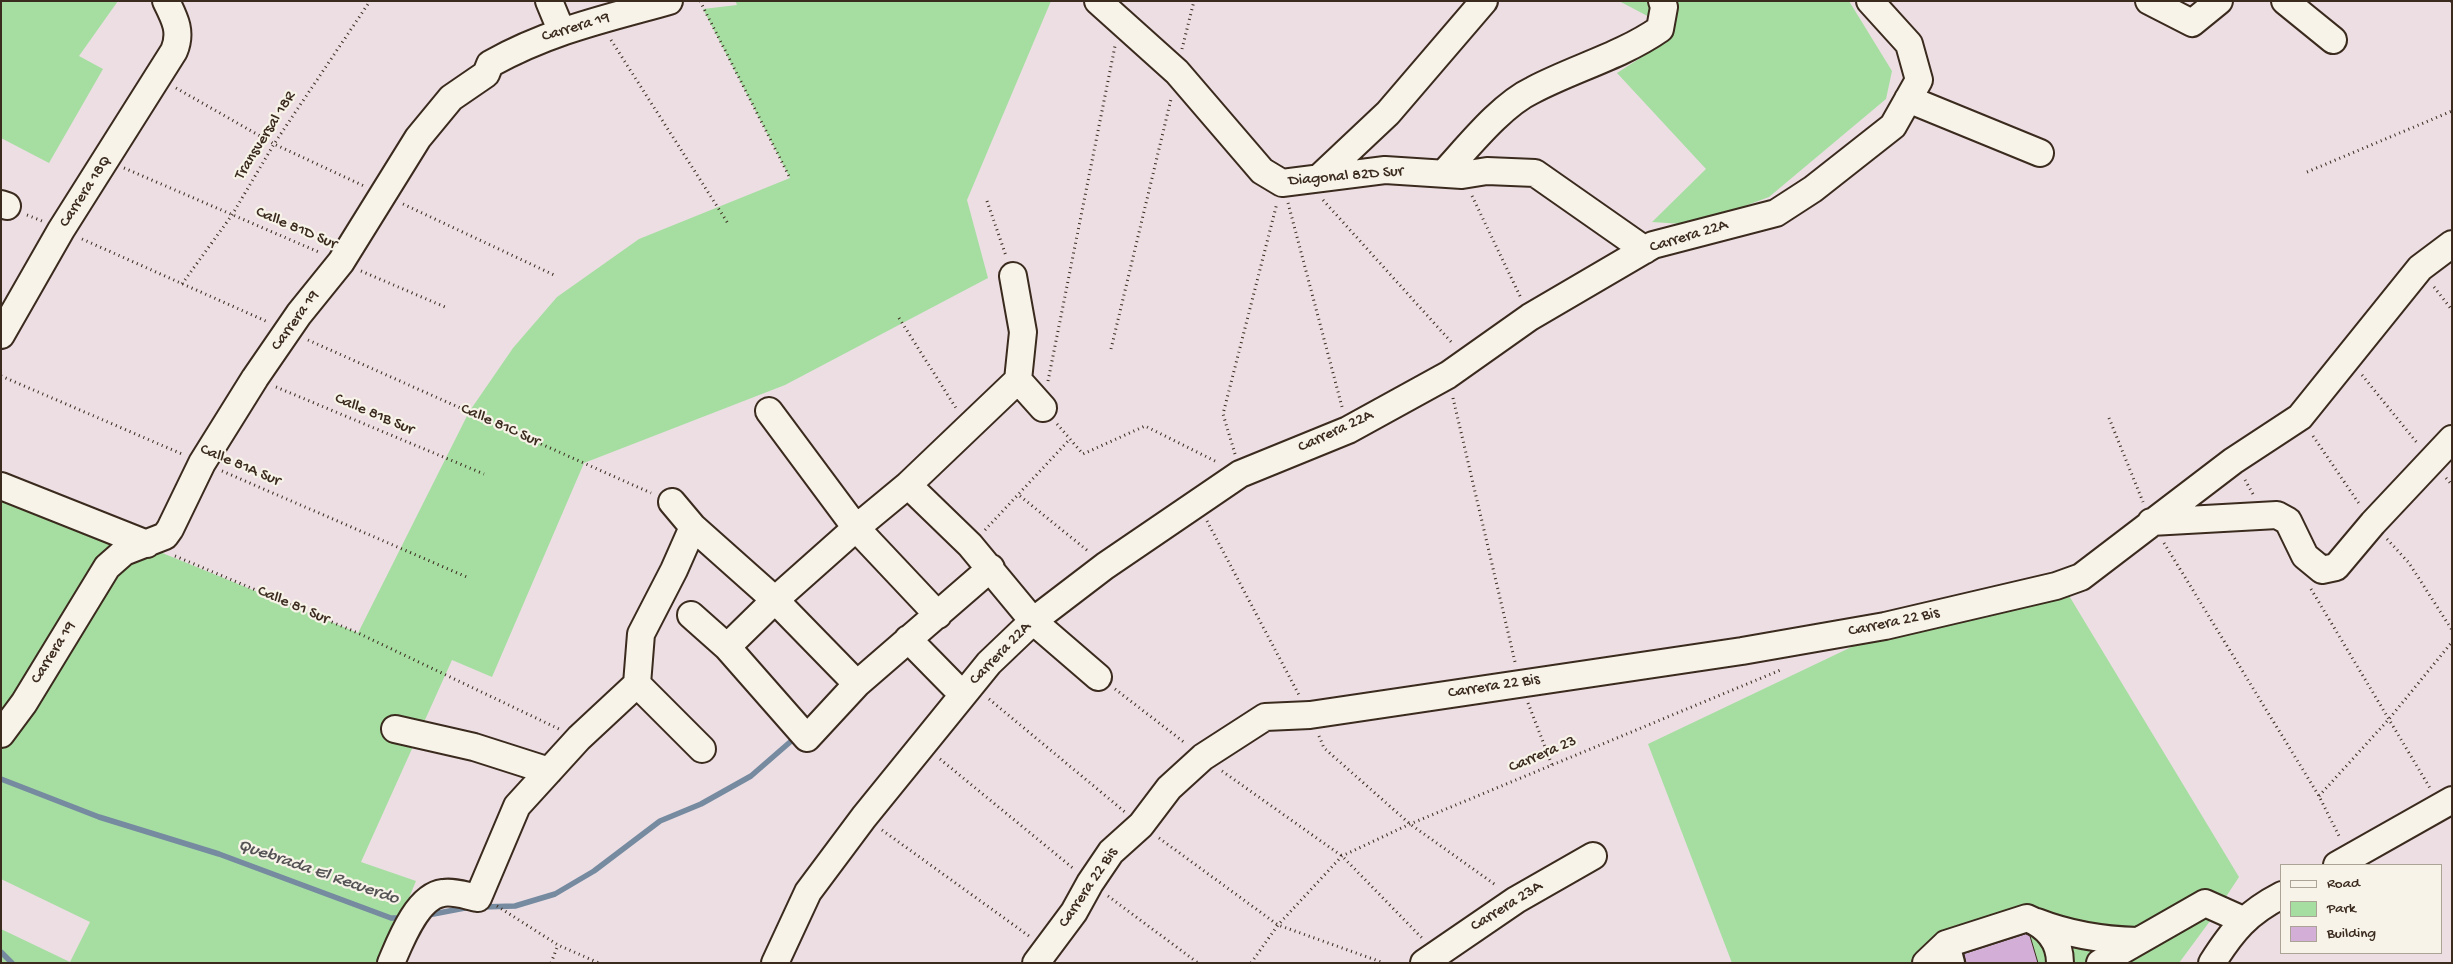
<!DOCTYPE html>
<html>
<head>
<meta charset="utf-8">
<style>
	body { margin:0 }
	#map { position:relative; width:2453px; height:964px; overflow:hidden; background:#ecdee3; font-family:"Gochi Hand",sans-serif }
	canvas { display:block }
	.frame { position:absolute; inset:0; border:2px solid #3b2a1e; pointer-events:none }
	.legend { position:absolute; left:2280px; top:864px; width:162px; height:90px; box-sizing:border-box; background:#f7f3e8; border:1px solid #aca397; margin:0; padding:6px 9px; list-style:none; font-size:15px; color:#3b2a1e }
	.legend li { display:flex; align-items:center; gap:10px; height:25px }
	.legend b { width:25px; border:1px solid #aca397 }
</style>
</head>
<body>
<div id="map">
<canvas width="2453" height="964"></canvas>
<div class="frame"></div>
<ul class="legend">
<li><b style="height:6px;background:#f7f3e8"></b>Road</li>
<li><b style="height:14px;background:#a6dea2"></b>Park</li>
<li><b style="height:14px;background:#d3aed7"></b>Building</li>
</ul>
</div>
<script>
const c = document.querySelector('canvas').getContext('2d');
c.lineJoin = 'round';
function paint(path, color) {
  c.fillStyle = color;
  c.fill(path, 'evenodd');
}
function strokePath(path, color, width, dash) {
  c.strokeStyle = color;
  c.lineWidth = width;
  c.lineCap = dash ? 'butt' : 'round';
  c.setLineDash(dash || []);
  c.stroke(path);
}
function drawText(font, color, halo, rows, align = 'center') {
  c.font = font + ' "Gochi Hand",sans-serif';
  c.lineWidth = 4.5;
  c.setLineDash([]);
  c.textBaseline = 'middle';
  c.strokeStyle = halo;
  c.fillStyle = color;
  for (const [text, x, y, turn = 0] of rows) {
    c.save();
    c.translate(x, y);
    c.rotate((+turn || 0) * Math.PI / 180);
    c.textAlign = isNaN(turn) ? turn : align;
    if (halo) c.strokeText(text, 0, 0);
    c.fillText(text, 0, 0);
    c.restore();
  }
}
const green = new Path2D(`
	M1 1H118L79 56 103 69 49 163 1 138Z
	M735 1H1051L967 200 988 278 785 385 584 463 492 677 452 660 361 862 416 881 382 963H1V929L70 962 90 922 1 879V487L358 633 469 412 513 348 557 297 639 239 790 178 703 9 737 5Z
	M1619 1H1849L1892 71 1886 99 1769 197 1726 213 1683 224 1652 222 1706 169 1617 73 1651 51 1672 29Z
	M2068 594 2239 877 2210 921 2179 963H1732L1648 744 1883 632Z`);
const stream = new Path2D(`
	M1 779 99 817 219 854 391 918H404
	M482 907 515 906 555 894 594 871 660 821 701 804 751 776 797 736
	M423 916 470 907
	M1 952 12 963`);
const building = new Path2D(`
	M2026 934 2030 936 2038 963H1966L1964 954Z`);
const path = new Path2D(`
	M700 1 790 178
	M2451 1 2452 2
	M611 40 729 225
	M1182 49 1194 1
	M176 88 274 144 364 186
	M124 168 321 253
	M2307 172 2452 111
	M1472 196 1521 298
	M1323 200 1453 344
	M987 201 1006 256
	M1288 203 1342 407
	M403 204 554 275
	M27 215 42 221
	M82 239 268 322
	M361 271 445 307
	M182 284 232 215 274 144 370 1
	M2434 287 2452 310
	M899 318 956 408
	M308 340 651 493
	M1111 349 1171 99
	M2362 375 2418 444
	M1 376 182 454
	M1048 381 1115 46
	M276 387 484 474
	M1453 398 1515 662
	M2109 418 2143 502
	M1057 424 1083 454 1145 426 1217 462
	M2313 436 2360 505
	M1235 454 1223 414 1277 203
	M222 471 469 578
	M2446 478 2452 485
	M2245 480 2253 494
	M1020 496 1088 551
	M1207 521 1299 695
	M985 530 1070 439
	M2387 539 2409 563 2452 630
	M2164 543 2319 796 2340 838
	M175 556 358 633 559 729
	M2311 589 2430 788
	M1115 689 1185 743
	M989 699 1125 812
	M1528 703 1552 765
	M1319 736 1324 748 1410 824 1497 886
	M940 759 1074 869
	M1222 771 1342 856 1422 938
	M2319 796 2389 719 2452 642
	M882 830 1029 936
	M1159 838 1278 925 1384 963
	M1108 896 1198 963
	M497 906 558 945 599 963
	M551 963 558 945
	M1251 963 1278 925 1342 856 1410 824 1783 669`);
const minor = new Path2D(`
	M549 1 561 30
	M1098 1 1177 72 1262 171 1282 183 1385 170 1462 175 1487 171 1535 173 1645 250
	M2149 1 2192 23 2219 1
	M2285 1 2333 40
	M1908 99 2040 153
	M1444 173C1468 147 1501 105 1533 90 1575 68 1621 56 1660 29L1664 7 1662 1
	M1319 178 1388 113 1484 1
	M1 204 7 206
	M1013 276 1023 332 1018 380
	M1 335 61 230 174 51C182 32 175 19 166 1
	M769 411 856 528 938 615
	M908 485 970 545 1033 621 1098 677
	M1 486 147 544
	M672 502 693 527 775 600 857 684
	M2151 522 2277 515 2288 521 2305 556 2322 570 2336 567 2373 523 2452 439
	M693 527 674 570 641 634 637 684 702 749
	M691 615 727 647 807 738 857 684 991 568
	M908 639 963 695
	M727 647 775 600 856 528 908 485 1018 380 1043 408
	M395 729 474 747 549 771
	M1 734 24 703 107 567 124 552 165 536 170 529 202 463 255 378 299 314 341 262 418 138 451 98 486 74 490 64C549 31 604 19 669 1
	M2337 865 2452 800
	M2037 922C2070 935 2103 940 2138 941
	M391 963C400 942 417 896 443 893 454 891 467 896 478 898L517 806 579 738 637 684
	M775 963 808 892 864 817 989 663 1033 621 1105 566 1240 474 1348 430 1448 375 1530 317 1653 245 1776 213 1813 189 1893 126 1919 80 1909 44 1870 1
	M1036 963 1074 912 1090 883 1111 852 1141 825 1169 788 1203 757 1265 717 1310 715 1742 651 1885 626 2056 586 2081 577 2233 461 2300 417 2420 268 2452 244
	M1424 963 1516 900 1593 856
	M1926 963 1946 944
	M1951 963 1946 944 2027 918C2047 926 2060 940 2060 963
	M2100 963 2205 903 2243 920
	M2212 963C2233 930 2247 913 2282 895`);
const streetNames = [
	["Carrera 19",576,28,-17],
	["Transversal 18R",266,136,-58],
	["Diagonal 82D Sur",1346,177,-5],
	["Carrera 18Q",86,192,-57],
	["Calle 81D Sur",296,229,23],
	["Carrera 22A",1689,237,-17],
	["Carrera 19",296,321,-54],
	["Calle 81B Sur",374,415,23],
	["Calle 81C Sur",500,426,24],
	["Carrera 22A",1336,432,-25],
	["Calle 81A Sur",240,466,23],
	["Calle 81 Sur",293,606,23],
	["Carrera 22 Bis",1894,623,-12],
	["Carrera 19",54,653,-58],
	["Carrera 22A",1001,654,-46],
	["Carrera 22 Bis",1494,687,-9],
	["Carrera 23",1543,755,-23],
	["Carrera 22 Bis",1089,888,-56],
	["Carrera 23A",1507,907,-32]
];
const waterNames = [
	["Quebrada El Recuerdo",318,873,19]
];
paint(green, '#a6dea2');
strokePath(stream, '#768aa0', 5.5);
paint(building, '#d3aed7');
strokePath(building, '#3b2a1e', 1);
strokePath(minor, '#3b2a1e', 30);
strokePath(path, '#3b2a1e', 3, [1, 4]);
strokePath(minor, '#f7f3e8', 26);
drawText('16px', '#3b2a1e', '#f7f3e8', streetNames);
drawText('italic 18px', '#545254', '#f7f3e8', waterNames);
</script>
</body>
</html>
